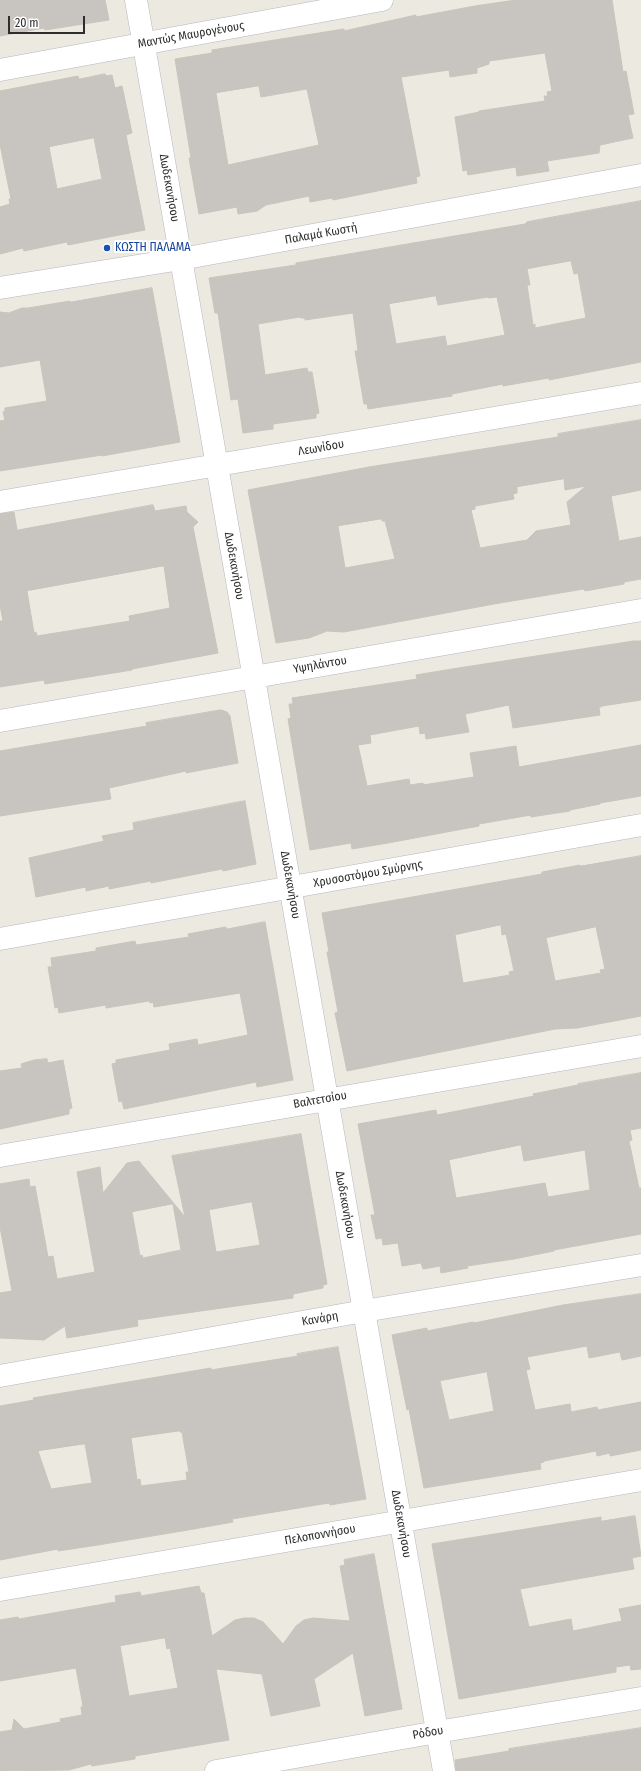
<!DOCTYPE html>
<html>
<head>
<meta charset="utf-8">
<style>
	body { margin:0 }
	#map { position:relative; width:641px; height:1771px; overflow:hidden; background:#ece9e1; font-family:"Fira Sans Condensed",sans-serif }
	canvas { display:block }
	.scale { position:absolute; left:8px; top:16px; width:77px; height:18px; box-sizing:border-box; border:2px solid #2d2d2d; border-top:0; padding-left:5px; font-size:12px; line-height:14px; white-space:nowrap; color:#2d2d2d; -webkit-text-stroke:3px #fff; paint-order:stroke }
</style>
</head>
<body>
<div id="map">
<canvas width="641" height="1771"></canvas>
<div class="scale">20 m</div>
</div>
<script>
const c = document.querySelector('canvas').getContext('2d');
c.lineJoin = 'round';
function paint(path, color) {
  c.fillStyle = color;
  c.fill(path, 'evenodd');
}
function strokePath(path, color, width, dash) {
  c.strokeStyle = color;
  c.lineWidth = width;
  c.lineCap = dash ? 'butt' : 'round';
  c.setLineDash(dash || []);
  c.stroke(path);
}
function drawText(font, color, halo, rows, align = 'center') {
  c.font = font + ' "Fira Sans Condensed",sans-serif';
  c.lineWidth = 4;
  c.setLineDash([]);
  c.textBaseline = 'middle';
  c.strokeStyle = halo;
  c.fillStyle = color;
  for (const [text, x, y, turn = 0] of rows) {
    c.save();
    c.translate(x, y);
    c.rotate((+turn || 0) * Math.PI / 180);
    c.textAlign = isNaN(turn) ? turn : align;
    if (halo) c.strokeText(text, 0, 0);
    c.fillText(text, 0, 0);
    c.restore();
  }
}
const building = new Path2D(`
	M0 0H105L109 20 45 30 44 28 0 36Z
	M516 0H612L623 72 626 71 634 114 628 115 633 138 600 145 599 153 547 161 549 171 517 176 516 167 468 175 467 170 463 171 455 117 479 112V111L545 101 544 96H548L547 92 552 91 545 53 489 61V64L477 68V73L450 77 449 70 401 77 420 176 416 177 417 183 333 200 332 198 310 202 309 196 266 205 257 211 238 214 237 207 199 214 189 158H191L175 59 212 53V50L344 29V31L416 15V17L475 6ZM259 86 261 97 307 89 319 145 228 165 216 93Z
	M105 74 106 76 112 75 115 88 122 86 132 133 126 135 145 230 68 245 67 242 24 251 23 248 0 254V207L10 204 9 199H11L0 144V91L78 76 79 79ZM94 138 102 179 57 189 49 147Z
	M641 201V362L549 380V378L503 386V384L452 394V396L368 409 367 404H364L355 351H358L353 313 305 320V318H301L300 317 258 324 265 375 307 368 308 372H312L319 413 316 414V418L273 424V429L243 433 238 399 231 400 218 313H215L209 278 296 265V263L525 224 527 222ZM571 261 574 274 578 273 586 318 535 328V324L533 325 527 285H530L527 269ZM436 296 438 305 488 297 489 298 497 297 505 335 447 346 445 336 396 344 389 304Z
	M152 288 180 442 102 456V455L0 471V421L5 420 3 412 5 411V408L47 401 40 360 0 367V312L9 313 22 308H28L70 301V302Z
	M641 420V490L611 496 619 541 641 537V579L624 582V584L585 591 584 589 494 604 344 632 327 631 309 638 276 643 248 490 369 467 558 437V434ZM564 479 565 490 586 486 567 502 571 525 536 531 527 540 480 548 471 510 475 509V506L514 499 513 494 517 493V487ZM382 519V521H385L395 559 345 568 338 526Z
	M153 505 155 511 186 506 187 512 198 522 193 527 218 653 132 669V670L45 684 44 680 0 687V621H3L0 605V514L14 512 17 530ZM164 566 170 608 129 616 130 621 37 636 36 632 34 633 27 591Z
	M634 641H641V700L602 706 599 708 600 715 513 728 509 705 465 714 469 732 426 739 425 733 420 734 419 726 370 735 371 743 358 745 367 786 409 779 410 785 423 783V785L474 777 470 753 516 746 519 767 641 745V796L600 803V804L570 810V811L531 817V815L479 824V826L388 843 352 849 351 843 310 850 288 719 291 718 289 704H293L292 698 417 679 416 675 452 669Z
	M221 710 227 712 230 716 238 763 186 773V771L109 788 111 799 0 816V751L147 726 146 723Z
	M245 801 256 864 223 871 222 869 151 883V881L109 889V886L86 891V887L36 897 29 858 104 841 102 836 134 830 133 823Z
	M641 856V1016L577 1028 555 1029 347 1071 335 1013 338 1012 327 952H329L322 913 542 874V872L580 865V866ZM501 925 502 935 506 934 514 971 509 972 510 975 463 983 455 935ZM596 927 605 969 600 970 601 973 555 981 546 938Z
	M265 922 293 1080 257 1087 256 1082 124 1109 122 1101 119 1102 112 1064 116 1063V1060L170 1050 169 1044 197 1039 198 1045 248 1035 240 993 154 1007 153 1002 150 1003 149 1001 106 1008V1005L59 1013 58 1007 55 1008 48 967H52L51 958 96 951V948L135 941 136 945 189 937 188 934 226 927V929Z
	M47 1059 48 1063 63 1060 72 1108 69 1109V1114L0 1129V1071L22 1068 21 1064 34 1060Z
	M641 1073V1128L630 1130 632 1140 629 1141 639 1188H641V1234L554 1250V1251L514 1259 467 1266 468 1268 441 1273 440 1266 423 1269 421 1263 402 1266 398 1243 383 1245 382 1238 376 1239 371 1215H375L358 1124 436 1110 437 1115 534 1096 533 1094 578 1085V1084ZM521 1145 524 1161 585 1150 590 1190 548 1197 545 1183 456 1198 449 1160Z
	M301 1134 327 1284 323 1285V1288L293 1294V1298L137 1320 138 1326 67 1338 65 1326 44 1340 0 1338V1293L12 1291 0 1227V1184L29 1179 30 1187 35 1186 48 1257 53 1256 57 1279 95 1272 77 1172 100 1167 103 1193 127 1163 139 1161 185 1217 172 1156ZM252 1202 260 1245 216 1252 209 1210ZM173 1204 181 1250 143 1258 142 1255 140 1256 132 1212Z
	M641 1294V1356L622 1360 620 1352 589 1358 587 1346 527 1357 530 1369 526 1370 535 1410 570 1404 571 1412 597 1407 598 1410 641 1402V1450L610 1456V1453L597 1456 596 1451 544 1461V1462L540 1463 541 1469 424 1488 409 1409 407 1410 392 1335 427 1328V1331L473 1322 474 1323 563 1305ZM487 1372 494 1411 449 1420 440 1381Z
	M338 1347 366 1499 330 1505 329 1503 232 1519 233 1522 188 1530 98 1545 58 1551V1549L0 1560V1406L34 1400 33 1398 211 1368V1370L298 1356 297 1354ZM180 1431V1432H182L189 1472H186L187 1480 141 1486 140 1479 137 1480 131 1438ZM85 1444 92 1483 51 1489 38 1451Z
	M635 1516 641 1556 632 1558 634 1569 520 1589 529 1627 571 1619 573 1631 622 1621 619 1609 641 1605V1669L631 1670 630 1665 616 1667V1672L459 1699 432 1544 601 1517V1521Z
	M374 1554 402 1709 365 1716 353 1653 314 1679 320 1706 271 1716 262 1674 216 1669 229 1740 135 1756V1759L92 1766 91 1764 69 1770 0 1771V1732L12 1730 14 1719 24 1729 61 1722 60 1719 82 1715 81 1707 83 1706 76 1668 0 1681V1620L18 1617 19 1619 116 1602 115 1596 140 1592 141 1596 199 1586 201 1593H204L212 1636 235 1620 244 1618H254L263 1622 283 1644 296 1626 304 1620 313 1618 350 1621 340 1566 345 1565 344 1560ZM165 1638 167 1649 170 1648 178 1688 129 1696 120 1646Z
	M641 1728V1771H456L455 1760 509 1751V1749Z`);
const street = new Path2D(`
	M136 0 444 1771
	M0 70 382 0
	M0 288 181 259 641 175
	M0 502 641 393
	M0 721 641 610
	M0 939 641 825
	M0 1156 641 1046
	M0 1376 364 1311 641 1265
	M0 1590 641 1480
	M216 1771 437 1732 641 1698`);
const markers = [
	[107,248,4,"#1a4fb4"]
];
const streetNames = [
	["Μαντώς Μαυρογένους",191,35,-10],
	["Δωδεκανήσου",169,188,80],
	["Παλαμά Κωστή",321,234,-10],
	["Λεωνίδου",321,448,-10],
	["Δωδεκανήσου",234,566,80],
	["Υψηλάντου",320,665,-10],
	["Χρυσοστόμου Σμύρνης",368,874,-10],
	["Δωδεκανήσου",290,885,80],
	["Βαλτετσίου",320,1100,-10],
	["Δωδεκανήσου",345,1205,80],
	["Κανάρη",320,1319,-10],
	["Δωδεκανήσου",401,1524,80],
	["Πελοποννήσου",320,1535,-10],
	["Ρόδου",428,1733,-10]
];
const transitNames = [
	["ΚΩΣΤΗ ΠΑΛΑΜΑ",115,248]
];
paint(building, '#c8c5c0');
strokePath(building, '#c8c4bb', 1);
strokePath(street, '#b5b6bf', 23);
strokePath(street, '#fff', 22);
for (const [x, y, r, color] of markers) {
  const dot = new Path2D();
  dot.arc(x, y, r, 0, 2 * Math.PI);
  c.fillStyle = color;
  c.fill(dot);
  strokePath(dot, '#fff', 1.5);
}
drawText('12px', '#2d2d2d', '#fff', streetNames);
drawText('12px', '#164399', '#fff', transitNames, 'left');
</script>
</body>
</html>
